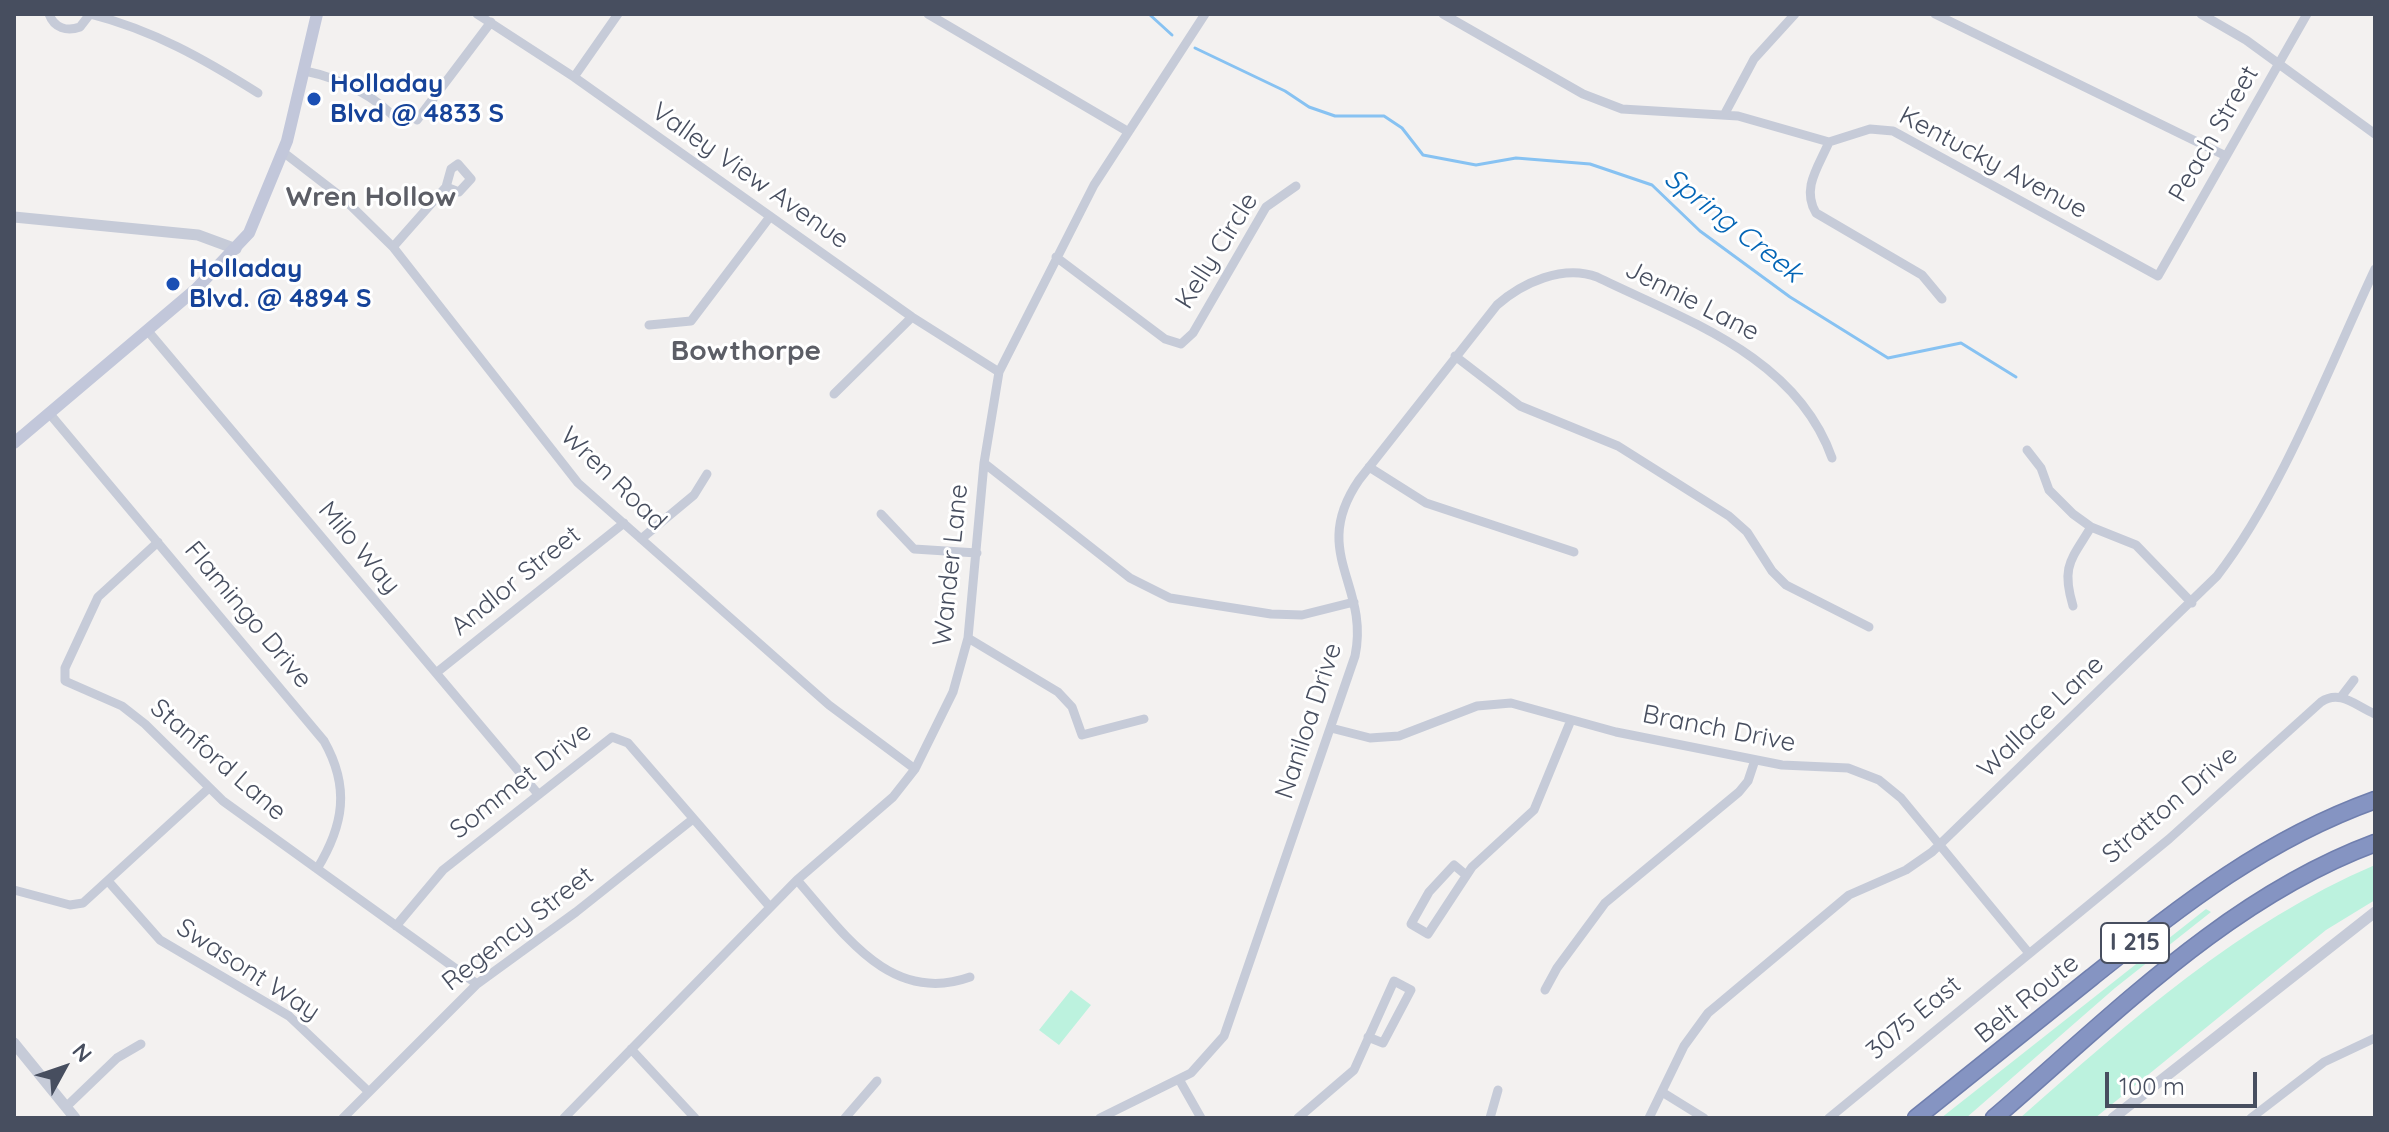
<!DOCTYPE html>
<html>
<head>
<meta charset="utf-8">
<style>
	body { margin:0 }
	#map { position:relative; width:2389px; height:1132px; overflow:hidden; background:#f3f1f0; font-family:Quicksand,sans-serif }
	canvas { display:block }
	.frame { position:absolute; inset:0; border:16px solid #474e5f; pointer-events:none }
	.north { position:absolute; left:24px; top:1028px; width:80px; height:80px; -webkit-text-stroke:6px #fff; paint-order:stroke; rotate:50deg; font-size:22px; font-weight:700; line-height:32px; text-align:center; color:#474e5f }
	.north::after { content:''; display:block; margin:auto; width:28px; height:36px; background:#474e5f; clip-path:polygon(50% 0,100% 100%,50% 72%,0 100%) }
	.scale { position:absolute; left:2105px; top:1072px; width:152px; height:36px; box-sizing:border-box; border:4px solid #474e5f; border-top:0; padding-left:10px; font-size:24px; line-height:28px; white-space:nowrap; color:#474e5f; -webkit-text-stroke:6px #fff; paint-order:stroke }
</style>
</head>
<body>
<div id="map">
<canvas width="2389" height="1132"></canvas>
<div class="frame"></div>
<div class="north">N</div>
<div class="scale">100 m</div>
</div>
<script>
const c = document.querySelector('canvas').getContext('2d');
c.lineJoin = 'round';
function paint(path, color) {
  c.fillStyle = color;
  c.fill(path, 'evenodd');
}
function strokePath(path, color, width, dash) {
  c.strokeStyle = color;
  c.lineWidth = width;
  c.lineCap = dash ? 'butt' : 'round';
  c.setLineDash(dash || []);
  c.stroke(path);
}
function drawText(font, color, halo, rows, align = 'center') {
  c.font = font + ' Quicksand,sans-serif';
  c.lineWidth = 6;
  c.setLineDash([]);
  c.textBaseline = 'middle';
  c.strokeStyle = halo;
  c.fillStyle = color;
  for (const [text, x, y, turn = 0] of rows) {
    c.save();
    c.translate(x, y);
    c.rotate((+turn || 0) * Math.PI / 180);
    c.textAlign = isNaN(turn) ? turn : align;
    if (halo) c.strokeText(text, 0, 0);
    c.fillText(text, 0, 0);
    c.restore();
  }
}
const green = new Path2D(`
	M2375 865V900L2326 930 2095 1118H2020C2129 1022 2239 923 2375 865Z
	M2206 909 2211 912 2115 988 1966 1118H1941Z
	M1071 990 1091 1005 1059 1045 1039 1030Z`);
const stream = new Path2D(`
	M1149 14 1172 35
	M1195 48 1285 91 1309 107 1335 116H1384L1402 128 1423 155 1476 165 1516 158 1590 164 1652 185 1700 231 1790 297 1888 358 1961 343 2016 377`);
const minor = new Path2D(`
	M49 14C54 28 67 32 80 27L90 14C153 30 204 59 258 93
	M477 14 574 77 912 317 999 372
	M928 14 1127 131
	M1443 14 1583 94 1622 109 1738 116 1829 142 1870 129 1893 131 2158 276 2307 14
	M1935 14 2226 156
	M2201 14 2246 40 2375 134
	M305 71C340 78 378 97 401 124
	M574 77 618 14
	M1724 115 1754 59 1795 14
	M417 120 491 22
	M1829 142C1819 166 1801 188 1816 213L1922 275 1942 299
	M283 152 344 199 393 247 578 483 829 705 915 769
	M393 247 446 187 451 169 458 164 471 179 459 192 446 187
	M1056 257 1165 339 1181 344 1193 333 1266 207 1296 186
	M649 325 691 321 769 218
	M147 330 538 794
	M1455 356 1520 406 1618 446 1729 516 1747 532 1772 571 1786 585 1869 627
	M834 394 912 317
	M49 413 324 741C350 787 344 825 317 869
	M2027 450 2041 468 2049 490 2073 514 2091 527 2136 545 2192 603
	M984 463 1130 578 1170 598 1271 614 1302 615 1354 602
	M1369 467 1426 503 1574 552
	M881 514 914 549 977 553
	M641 539 694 495 707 474
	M158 542 98 597 65 668V681L122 706 145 724 223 801 477 984
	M2073 606C2061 566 2071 560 2091 527
	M968 638 1058 692 1072 707 1082 735 1144 719
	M436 673 624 523
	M2341 697 2354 680
	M1331 728 1370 738 1399 736 1477 706 1511 703 1616 732 1782 765 1848 768 1879 780 1901 798 2028 952
	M1466 875 1454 865 1429 892 1411 924 1428 934 1472 867 1534 810 1571 720
	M797 880C843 932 890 1006 970 977
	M108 881 160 940 289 1016 369 1092
	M14 890 70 905 83 903 209 788
	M396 926 443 870 612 737 628 743 770 907
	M1545 990 1557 968 1605 903 1739 792 1748 781 1755 760
	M631 1049 695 1118
	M1180 1081 1201 1118
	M1662 1092 1704 1118
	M66 1107 117 1058 141 1044
	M343 1118 477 984 576 912 693 819
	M564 1118 797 880 893 797 915 769 953 692 968 638 984 463 999 372 1094 185 1205 14
	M845 1118 877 1081
	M1100 1118 1191 1073 1224 1036 1355 656C1370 584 1309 553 1359 480L1497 305C1522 283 1563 264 1597 277 1685 320 1796 356 1832 458
	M1298 1118 1354 1070 1394 981 1411 990 1383 1043 1368 1037
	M1490 1118 1498 1090
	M1649 1118 1684 1046 1708 1013 1849 895 1906 870 1932 852 2217 576C2282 492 2329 367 2375 269
	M1829 1118 2169 839 2321 702C2340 689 2356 706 2375 714
	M2251 1118 2324 1062 2375 1038`);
const tertiary = new Path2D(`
	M14 217 198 235 236 249
	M14 1043 75 1118
	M2113 1118 2375 912`);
const secondary = new Path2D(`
	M14 443 196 289 249 233 287 141 317 14`);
const motorway = new Path2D(`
	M1916 1118C1975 1071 2034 1024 2092 977 2184 904 2264 840 2375 800
	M1994 1118C2112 1017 2227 898 2375 843`);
const markers = [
	[314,99,8,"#1a4fb4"],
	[173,284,8,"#1a4fb4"]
];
const shields = [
	[2135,943,68]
];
const shieldNames = [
	["I 215",2135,943]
];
const transitNames = [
	["Holladay",330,84],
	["Blvd @ 4833 S",330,114],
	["Holladay",189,269],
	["Blvd. @ 4894 S",189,299]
];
const streetNames = [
	["Peach Street",2214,134,-60],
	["Kentucky Avenue",1993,163,28],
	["Valley View Avenue",750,176,35],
	["Kelly Circle",1217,251,-58],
	["Jennie Lane",1692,301,27],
	["Wren Road",613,479,44],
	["Milo Way",359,548,50],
	["Wander Lane",951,565,-84],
	["Andlor Street",516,581,-39],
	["Flamingo Drive",248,615,50],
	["Wallace Lane",2041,717,-44],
	["Naniloa Drive",1309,721,-72],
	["Branch Drive",1719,729,11],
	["Stanford Lane",218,760,41],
	["Sommet Drive",521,781,-38],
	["Stratton Drive",2170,805,-40],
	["Regency Street",518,929,-38],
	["Swasont Way",248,970,33],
	["Belt Route",2027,999,-39],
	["3075 East",1914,1018,-40]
];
const neighbourhoodNames = [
	["Wren Hollow",371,198],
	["Bowthorpe",746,352]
];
const waterNames = [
	["Spring Creek",1733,226,38]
];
paint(green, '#bcf2de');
strokePath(stream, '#87c2f2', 3);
strokePath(motorway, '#707fae', 19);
strokePath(minor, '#c6cbd8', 9);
strokePath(tertiary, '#c6cbd8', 11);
strokePath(secondary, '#c2c7da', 12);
strokePath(motorway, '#8594c2', 16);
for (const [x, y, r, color] of markers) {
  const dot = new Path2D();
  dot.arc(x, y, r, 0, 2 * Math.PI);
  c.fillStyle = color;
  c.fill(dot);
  strokePath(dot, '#fff', 3);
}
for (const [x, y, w] of shields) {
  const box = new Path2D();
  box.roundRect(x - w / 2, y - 20, w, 40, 6);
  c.fillStyle = '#fff';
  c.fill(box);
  strokePath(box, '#474e5f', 2);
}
drawText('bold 24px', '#474e5f', null, shieldNames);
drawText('bold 26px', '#164399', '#fff', transitNames, 'left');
drawText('26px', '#474e5f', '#fff', streetNames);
drawText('bold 28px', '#5c5e66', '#fff', neighbourhoodNames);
drawText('italic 28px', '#0365b6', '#fff', waterNames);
</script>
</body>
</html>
